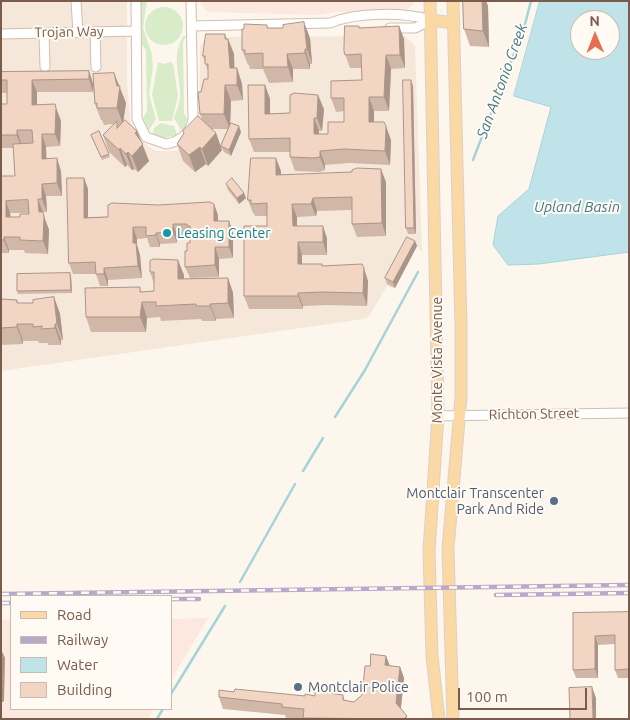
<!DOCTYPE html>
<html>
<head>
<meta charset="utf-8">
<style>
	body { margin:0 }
	#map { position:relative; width:630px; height:720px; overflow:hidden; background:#fdf6ec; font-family:Ubuntu,sans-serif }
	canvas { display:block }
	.frame { position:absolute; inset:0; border:2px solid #7a5c4d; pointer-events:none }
	.legend { position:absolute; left:10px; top:595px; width:162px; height:115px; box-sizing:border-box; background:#fffaf3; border:1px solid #cabbb1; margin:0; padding:6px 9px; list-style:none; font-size:15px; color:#7a5c4d }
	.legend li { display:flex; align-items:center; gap:10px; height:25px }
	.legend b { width:25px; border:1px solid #cabbb1 }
	.north { position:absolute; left:570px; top:10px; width:50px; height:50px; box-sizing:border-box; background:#fffaf3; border:1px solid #cabbb1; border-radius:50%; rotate:359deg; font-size:14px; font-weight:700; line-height:20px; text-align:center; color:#7a5c4d }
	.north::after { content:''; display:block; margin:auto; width:18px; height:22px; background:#e76f51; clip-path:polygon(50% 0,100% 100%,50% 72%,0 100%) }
	.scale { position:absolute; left:458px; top:688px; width:129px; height:22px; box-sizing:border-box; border:2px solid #7a5c4d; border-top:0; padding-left:6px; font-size:15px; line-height:18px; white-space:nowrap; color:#7a5c4d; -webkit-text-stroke:4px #fffaf3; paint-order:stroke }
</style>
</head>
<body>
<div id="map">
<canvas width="630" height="720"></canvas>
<div class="frame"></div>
<ul class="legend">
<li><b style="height:6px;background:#fbd9a5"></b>Road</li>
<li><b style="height:6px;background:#b9a8c9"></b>Railway</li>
<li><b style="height:14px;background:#bfe3e8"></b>Water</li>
<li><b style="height:14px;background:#f3d5c3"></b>Building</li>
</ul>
<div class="north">N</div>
<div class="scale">100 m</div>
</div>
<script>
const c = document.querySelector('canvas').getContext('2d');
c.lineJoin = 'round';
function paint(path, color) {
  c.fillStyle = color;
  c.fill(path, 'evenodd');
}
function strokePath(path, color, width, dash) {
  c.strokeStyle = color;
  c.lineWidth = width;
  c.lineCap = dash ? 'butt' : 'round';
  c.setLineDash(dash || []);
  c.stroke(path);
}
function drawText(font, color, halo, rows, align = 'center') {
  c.font = font + ' Ubuntu,sans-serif';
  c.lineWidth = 4;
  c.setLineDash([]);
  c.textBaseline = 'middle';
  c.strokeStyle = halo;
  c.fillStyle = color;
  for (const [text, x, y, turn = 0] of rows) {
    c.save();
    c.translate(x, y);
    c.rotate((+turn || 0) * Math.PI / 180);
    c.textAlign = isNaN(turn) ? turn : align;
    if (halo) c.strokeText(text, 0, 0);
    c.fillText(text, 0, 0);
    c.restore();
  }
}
const residential = new Path2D(`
	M1 1H127V82L131 125 139 140 156 151H175L184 147 199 124 200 45 207 37 405 36 415 46 422 252 417 247 394 289 387 286 369 316 364 319 1 371Z`);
const commercial = new Path2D(`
	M201 1H415L407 11 337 12 318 15 208 12 201 5Z
	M208 618 171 680V619Z
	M1 620H11V709H154L148 719H1Z`);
const green = new Path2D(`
	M141 1H147L143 28 152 54 153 67 149 94 156 119 149 130 143 118 147 111 146 50 142 45Z
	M145 26a19 19 0 1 1 38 0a19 19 0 1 1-38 0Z
	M183 36H186L183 42 184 113 187 119 185 126 181 130 174 118C177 109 181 101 180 91 179 71 172 56 183 36Z
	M158 62 164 64 171 62 173 64 178 96 172 121H159L152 95Z
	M161 123 174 126 177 135 163 138 153 135 154 128Z`);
const water = new Path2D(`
	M540 1H629V252L539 264 508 265 493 245 498 216 529 189 551 107 514 96ZM580 20H610V50H580Z`);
const stream = new Path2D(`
	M473 160 524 28 531 1
	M335 417 365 370 418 272
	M303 471 323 438
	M240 582 295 484
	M171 694 225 606
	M157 719 163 709`);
const minor = new Path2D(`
	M76 1 78 33
	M136 1 137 119 146 137 166 144C179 142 190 134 193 120L191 1
	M192 26 330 23C357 12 403 12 431 20
	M390 28H415L431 20
	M95 32 96 67
	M44 33 45 67
	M1 34 136 31
	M438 416 629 413`);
const major = new Path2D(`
	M430 1 438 416 429 551 432 656 439 719
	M453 1 461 327V397L448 549 453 719
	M431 20 454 23`);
const rail = new Path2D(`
	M1 594 629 585
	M496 595 629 593
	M171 599H199
	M1 603H11`);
const wall = new Path2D(`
	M223 1H308L227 2Z
	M463 1H486L488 6 489 47 470 46 464 29Z
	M267 25 268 28 310 38 312 64H310V69H293V82L269 83 263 69H250L249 65H248L242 50Z
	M399 26 404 39 405 68 391 69 389 111H374V122L391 140 390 165 349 163 325 165V170L320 172 295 171 290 157V152H254L249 139 265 85 270 99V114L290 113 324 109 322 131H319V134H328L344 122V111L336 112 331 98 362 80 361 68H350L344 51 359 28Z
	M227 39H228L234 54V68H237L242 84 243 100 231 101 230 125 241 132 231 156 224 152 221 146 228 129H212L216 133 222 150 208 166 206 164 195 172 183 161 177 144 184 134 183 131 202 119 200 114 208 79V71L203 56Z
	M89 71 93 83 114 73 126 103 123 121 137 131 149 161 138 172 134 169 132 170 127 165 125 167 109 152 103 135 114 124 104 125 102 120H101L95 104 93 85V92H37V105L56 108 61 121 60 146 46 147V158L61 171 62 196H46L47 212H43V214L49 230 48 254 25 253 24 250H9V253H1V176H15L13 148H1V104H7V93H1V72ZM10 213H29L20 217H11Z
	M413 86 416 234H408L406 228Z
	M99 131 110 157 102 160 91 135Z
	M281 171V175L386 182V236L357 237 352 224V210L317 211 316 216 297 217V226L327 238V255H302V264L322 266 368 281 367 306 327 305 303 306V309H249L244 296 267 226V216H255L254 213H253L248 200Z
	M84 178 88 189V217L218 215V221H229L233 233V258L219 259V277L190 278 185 267 187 251 190 243V235H177V243L160 244V247H150L147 238 137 239V245L140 255 142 278 108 280V286H100L96 274H73L69 263Z
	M226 184 244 193 246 198 239 204 228 190Z
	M415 241 417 246 395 288 387 284 385 278Z
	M150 272 184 275V279L228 278 233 293 234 318 216 319V321H202L201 319 161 321 160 317 147 318 146 332H91L86 317 140 287 141 292 154 291V283Z
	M71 276 72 293 18 294 17 291Z
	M54 297 60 314 63 340H61V345H48V343H39L38 341H23V344L1 345V299L17 300 18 303H33Z
	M629 612V678H618L615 670V644L598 645V678H576L573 670V613Z
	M386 656 390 666 400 667 404 678 401 709 408 719H292L286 718 285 715 223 709 219 697 234 692 305 696 343 695 345 701 354 702 362 695 370 666Z`);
const shadedWall = new Path2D(`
	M482 1H486L488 6 489 47 483 31Z
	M304 22 310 38 312 64 307 49Z
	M399 26 404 39 405 68 400 55Z
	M225 34 228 42V39L234 54 235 84 230 68Z
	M305 49 310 64V69L305 53Z
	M287 54 293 69V82L288 67Z
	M386 55 391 69 389 111 384 97Z
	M237 68 242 84 243 100 237 85Z
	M89 71 93 84V92L89 79Z
	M114 73 126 103 123 124 117 108V86Z
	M32 80 37 92V118L32 105Z
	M411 80 413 86 416 234 414 228Z
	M225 85 231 101 230 129 224 114Z
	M265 85 270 99V127L265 114Z
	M318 95 324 109 322 131 317 118Z
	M369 97 374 111V136L369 122Z
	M56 108 61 121 60 146 55 134Z
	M314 118 319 131V147L314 134Z
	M239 126 241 132 231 156 229 150Z
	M386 126 391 140 390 165 385 151Z
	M17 130 21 143V148L17 135Z
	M137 131 149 161 138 172 132 156 135 133Z
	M216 133 222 150 208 166 202 149Z
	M42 134 46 147 47 171 42 159Z
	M200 147 206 164 195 172 189 155Z
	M120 148 127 165 125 167 119 150Z
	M320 151 325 165V170L320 157Z
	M128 152 134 169 132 170 126 154Z
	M57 158 61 171 62 196 57 183Z
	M276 158 281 171V188L276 175Z
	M381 169 386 182V236L382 223Z
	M84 178 88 189V229L84 218Z
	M42 184 46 196 47 212 42 199Z
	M244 193 246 198 239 204 237 198Z
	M313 198 317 211 316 216 311 204Z
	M38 199 49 230 48 254 43 241 39 212Z
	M6 201 10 213 11 230 6 217Z
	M214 204 218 215V233L214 221Z
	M292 204 297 217V239L293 226Z
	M229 221 233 233V258L229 247Z
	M173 224 177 235V243L173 232Z
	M323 226 327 238V255L323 242Z
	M133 227 137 239V245L140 255 142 278 138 266 133 243Z
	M156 233 160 244V247L156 235Z
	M4 237 9 250V253L4 240Z
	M415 241 417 246 395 288 393 282Z
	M298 242 302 255V277L298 264Z
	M215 247 219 259V277L215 265Z
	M178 260 184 275V294L178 279Z
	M104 268 108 280V286L104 274Z
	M364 268 368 281 367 306 363 293Z
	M70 273 71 276 72 293 71 290Z
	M228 278 233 293 234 318 228 303Z
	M298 293 303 306V309L298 296Z
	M54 297 60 314 63 340 57 324Z
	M142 302 147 318 146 332 140 317Z
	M210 304 216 319V321L210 306Z
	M17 324 23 341V344L17 327Z
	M55 324 61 340V345L55 328Z
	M595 636 598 645V678L595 669Z
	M1 649 5 658 4 701 1 703Z
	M386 656 390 667 385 665Z
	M400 667 404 678 400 714 396 703Z
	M592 687 596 698V719H593Z`);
const building = new Path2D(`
	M463 1H482L483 31 464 29Z
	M304 22 307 49H305V53L287 54 288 67H263V53L245 54V50H242V29H244V24L267 25V28H283V25Z
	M345 26H359V28L399 26 400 55H386L384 97H369V122H384L386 126 385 151 344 149 320 151V157L314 158 290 157V138L249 139 248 85H265V114L290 113V95L294 93 318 95 317 118H314V134H328V122H344V98H331V81L362 80 361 54 345 55 344 51Z
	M206 34H225V39H228L230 68H237V85H225L224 114H200L198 92H201L204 79H208V64H205V56H203Z
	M89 71V79L32 80V105L55 104 56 108 55 134H42V159L57 158V183L42 184V199H38L39 212H43L44 217 43 241 20 240V237H4V240H1V176H15L13 144 33 143 32 130H17V135H1V104H7V80H1V72ZM28 200 29 214H20V217H6V201Z
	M114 73 117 86H120L117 108H97V103L95 104 93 74Z
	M403 80H411L414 228H406Z
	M198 116 216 133 202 149 200 147 189 155 177 144 184 133 183 131Z
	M125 120 137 131 135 133 143 144 132 156 128 152 126 154 120 148 119 150 103 135 117 121V128Z
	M231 123 239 126 229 150 221 146Z
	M99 131 109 154 101 157 91 135Z
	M251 158H276V175L352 172V170L357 168 381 169 382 223 352 224V197L313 198 311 204H292L293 226H323V242H298V264H322V266L362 264 364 268 363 293 322 292 298 293V296H244V226H267V203L251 204V200H248Z
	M67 178H84V218L108 217V205L112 203 158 205 210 202 214 204V221H229V247H215V265L185 267V251H187V243H190V226H187V224H173V232L156 233V235L146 236V227H133V243H136L138 266 104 268V274H96L95 262 69 263Z
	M232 178 244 193 237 198 226 184Z
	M407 237 415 241 393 282 385 278Z
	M154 259 178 260V279L228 278V303L210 304V306H196V304L156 306V302H142L140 317H86L85 288 140 287V292L154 291V272H150V261Z
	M70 273 71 290 17 291V274Z
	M54 297 57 324H55V328L42 329V326L33 327V324H17V327L1 328V299L17 300V303H33V300Z
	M629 612V669L615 670V635L595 636V669L573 670V613Z
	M371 654 386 656 385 665 400 667 396 703 407 716 404 719 303 718 304 709 282 707V704L219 697V690L234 692 235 689 305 696V694L315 696V691L343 695V700L354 702 362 695 365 666H370Z
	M592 687 593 719H570L569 688Z`);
const markers = [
	[167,233,5,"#0f9aa8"],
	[554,501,5,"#5c6f8a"],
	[298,687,5,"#5c6f8a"]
];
const streetNames = [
	["Trojan Way",69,32,-1],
	["Monte Vista Avenue",437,360,-90],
	["Richton Street",534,414,-1]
];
const cultureNames = [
	["Leasing Center",177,233]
];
const serviceNames = [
	["Montclair Transcenter",544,493],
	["Park And Ride",544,509],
	["Montclair Police",308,687,"left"]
];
const waterNames = [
	["San Antonio Creek",502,81,-70],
	["Upland Basin",577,207]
];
paint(residential, '#f5e8da');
paint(commercial, '#fde8e0');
paint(green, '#d8ecc9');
paint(water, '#bfe3e8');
strokePath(water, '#a5d3da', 1);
strokePath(stream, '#a5d3da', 2.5);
strokePath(minor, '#d1beb0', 11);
strokePath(major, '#dad1cd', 13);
strokePath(minor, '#fff', 9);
strokePath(major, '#fbd9a5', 11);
strokePath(rail, '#b9a8c9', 4.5);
strokePath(rail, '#fffaf3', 2.5, [8]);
paint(wall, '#d1b7a8');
paint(shadedWall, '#aa9588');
paint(building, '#f3d5c3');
strokePath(building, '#aa9588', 1);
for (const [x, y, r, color] of markers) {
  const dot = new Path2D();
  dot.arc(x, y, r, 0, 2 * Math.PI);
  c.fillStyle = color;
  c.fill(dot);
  strokePath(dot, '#fffaf3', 2);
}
drawText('14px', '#7a5c4d', '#fffaf3', streetNames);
drawText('14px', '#0d838f', '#fffaf3', cultureNames, 'left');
drawText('14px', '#4e5e75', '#fffaf3', serviceNames, 'right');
drawText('italic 15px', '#437c86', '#fffaf3', waterNames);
</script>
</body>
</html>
